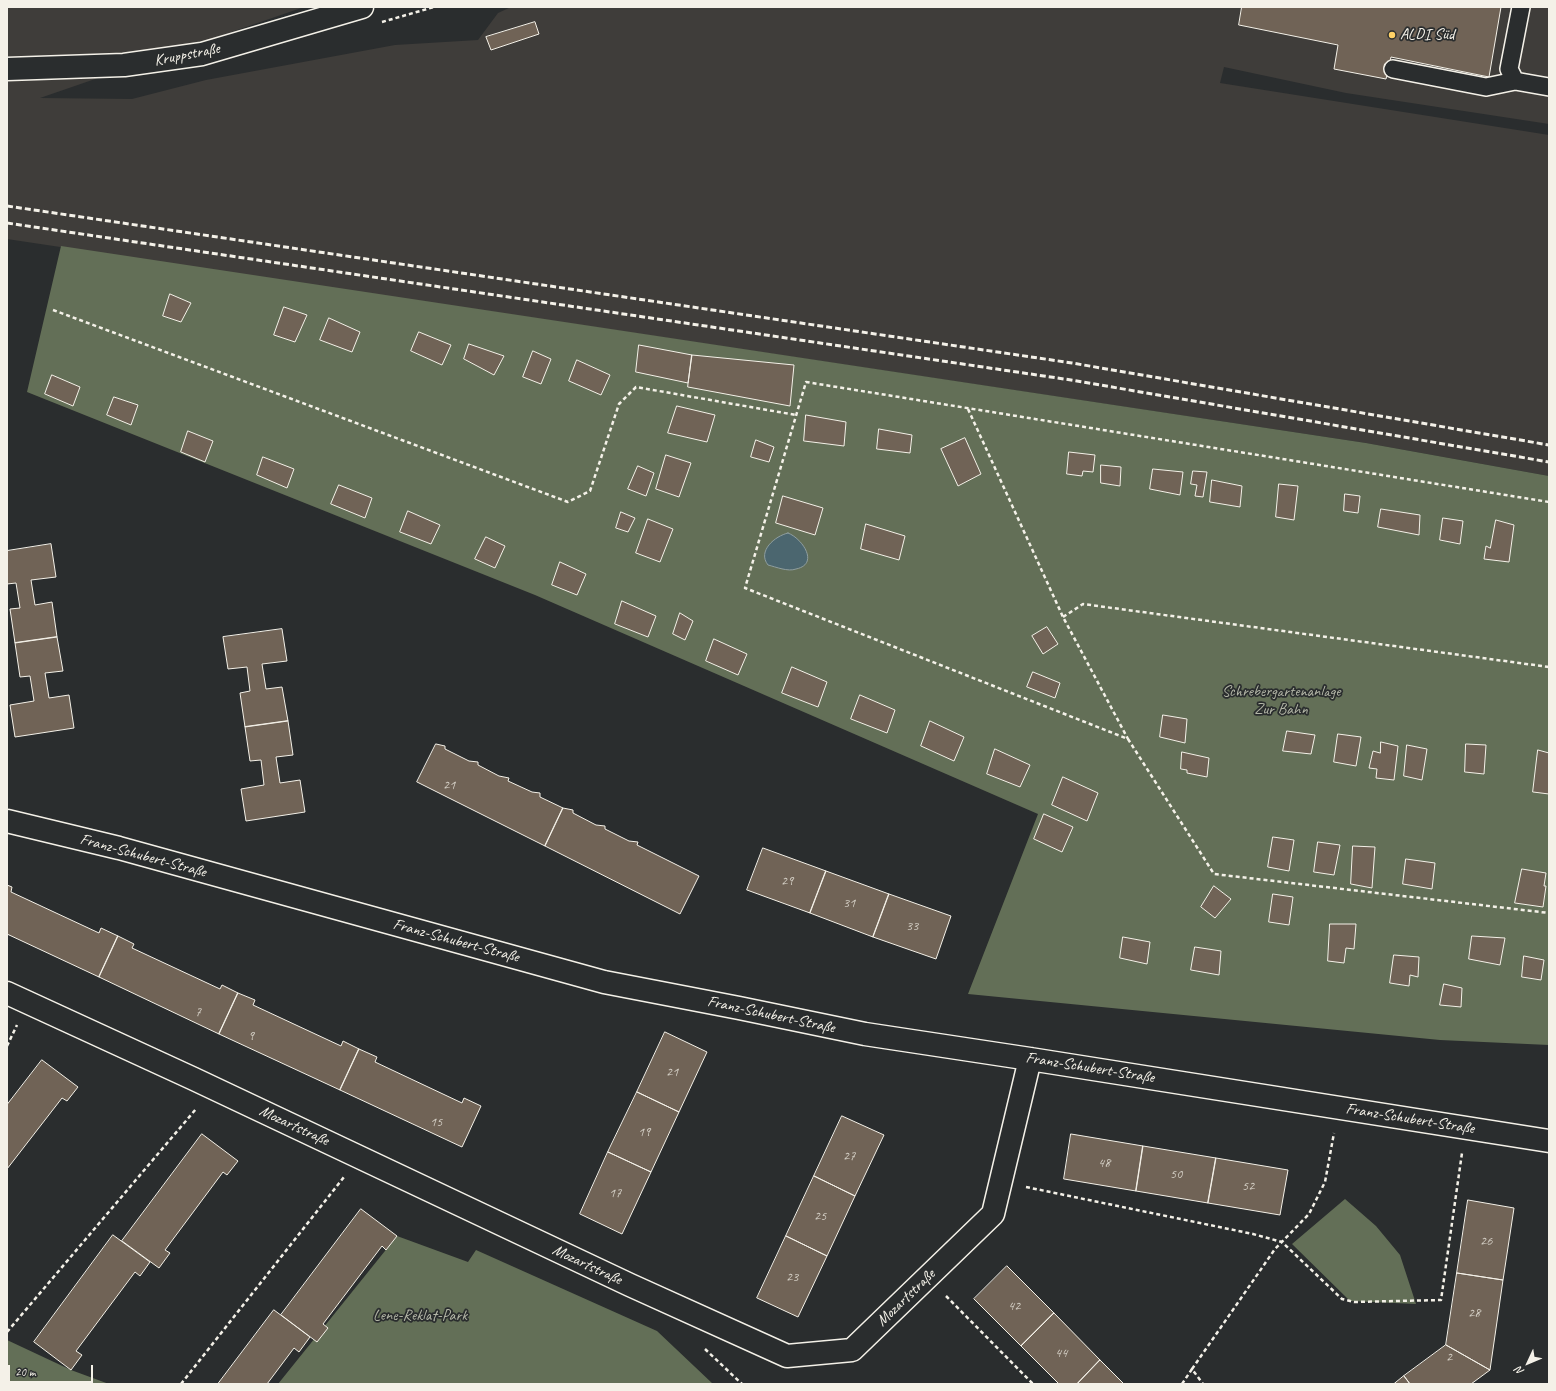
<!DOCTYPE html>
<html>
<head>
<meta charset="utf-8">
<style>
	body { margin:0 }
	#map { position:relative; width:1556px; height:1391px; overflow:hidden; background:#2a2d2e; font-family:Caveat,sans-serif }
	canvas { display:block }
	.frame { position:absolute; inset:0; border:8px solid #f4f1e8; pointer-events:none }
	.north { position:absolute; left:1508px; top:1343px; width:40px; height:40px; -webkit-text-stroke:3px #2a2d2e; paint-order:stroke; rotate:226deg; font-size:11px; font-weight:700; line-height:16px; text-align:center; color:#f4f1e8 }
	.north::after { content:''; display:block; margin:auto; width:14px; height:18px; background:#f4f1e8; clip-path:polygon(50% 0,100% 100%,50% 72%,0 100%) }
	.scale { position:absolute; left:8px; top:1365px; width:85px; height:18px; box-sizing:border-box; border:2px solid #f4f1e8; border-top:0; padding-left:5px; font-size:12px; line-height:14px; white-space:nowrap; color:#f4f1e8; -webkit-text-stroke:3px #2a2d2e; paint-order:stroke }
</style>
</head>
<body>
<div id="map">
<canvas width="1556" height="1391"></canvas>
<div class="frame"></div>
<div class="north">N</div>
<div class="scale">20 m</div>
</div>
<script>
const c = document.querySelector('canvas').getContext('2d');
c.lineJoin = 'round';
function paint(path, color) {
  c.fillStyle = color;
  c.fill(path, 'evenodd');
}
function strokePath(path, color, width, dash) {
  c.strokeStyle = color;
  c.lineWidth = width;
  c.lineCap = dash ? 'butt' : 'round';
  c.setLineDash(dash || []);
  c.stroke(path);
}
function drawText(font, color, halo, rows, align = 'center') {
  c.font = font + ' Caveat,sans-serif';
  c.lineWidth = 3.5;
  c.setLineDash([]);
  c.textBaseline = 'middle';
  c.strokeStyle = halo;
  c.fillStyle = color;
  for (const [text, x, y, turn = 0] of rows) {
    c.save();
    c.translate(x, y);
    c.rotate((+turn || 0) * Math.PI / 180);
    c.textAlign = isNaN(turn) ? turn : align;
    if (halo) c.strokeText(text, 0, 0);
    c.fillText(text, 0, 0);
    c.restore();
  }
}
const built = new Path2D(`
	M7 7H304L40 98 132 99 206 80 395 45 478 40 498 13 511 7H1549V124L1346 93 1224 67 1220 83 1549 135V476L1366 443 7 239Z`);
const green = new Path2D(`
	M61 246 1366 443 1549 476V1045L1440 1040 968 994 1038 814 535 595 27 392Z
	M1345 1199 1376 1226 1400 1255 1416 1304 1350 1301 1292 1244Z
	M397 1236 468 1262 476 1250 657 1331 713 1384H278Z
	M7 1340 71 1370 109 1384H7Z`);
const water = new Path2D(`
	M788 533C802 538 820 564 796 569 788 572 776 567 768 565 757 551 775 536 788 533Z`);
const building = new Path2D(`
	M1242 7H1501L1489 77 1391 57 1386 79 1334 69 1338 45 1239 25Z
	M535 22 539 34 491 50 486 37Z
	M170 294 191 303 181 322 163 316Z
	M284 307 307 315 295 342 274 335Z
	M329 318 360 332 352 352 320 340Z
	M419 332 451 345 442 365 411 351Z
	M469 344 504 356 494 375 464 359Z
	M639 345 692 355 688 383 636 372Z
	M533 351 551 359 541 384 523 377Z
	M692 355 794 365 790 406 688 387Z
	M577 360 610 375 601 395 569 381Z
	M52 375 80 387 73 406 45 394Z
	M114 397 138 405 131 425 107 415Z
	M677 406 715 415 707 442 668 433Z
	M806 415 846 422 844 446 804 441Z
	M879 429 912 435 910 453 877 449Z
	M188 431 213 441 205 462 181 452Z
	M965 438 981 474 958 486 941 449Z
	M756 440 774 447 769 462 751 457Z
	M1069 452 1095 455 1093 472 1083 471 1082 476 1067 474Z
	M666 455 691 463 679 497 656 489Z
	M263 457 294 469 287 488 257 475Z
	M1101 465 1121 467 1120 486 1101 483Z
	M638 466 654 473 646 496 628 489Z
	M1153 469 1183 472 1180 495 1150 489Z
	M1193 471 1207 472 1203 497 1195 496 1197 485 1191 484Z
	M1212 480 1242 486 1240 507 1210 502Z
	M1279 484 1298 486 1294 520 1276 517Z
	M339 485 372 498 365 518 331 504Z
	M1345 494 1360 496 1358 513 1344 511Z
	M783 496 823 508 815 535 776 523Z
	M1381 509 1420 515 1419 535 1378 527Z
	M408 511 440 525 431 544 400 532Z
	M621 512 635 518 628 532 616 528Z
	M1443 518 1463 521 1460 544 1440 540Z
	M648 519 673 529 660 562 636 553Z
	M1496 520 1514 525 1509 562 1484 559 1486 546 1490 548Z
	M866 524 905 536 899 560 861 549Z
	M486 537 505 546 495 568 475 559Z
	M51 544 56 577 31 580 35 605 52 602 57 637 15 643 10 609 20 608 16 583 7 584V551Z
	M560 562 586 574 577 595 552 585Z
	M622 601 656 616 648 637 615 624Z
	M680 613 693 621 685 640 673 634Z
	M1047 627 1058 644 1043 654 1032 636Z
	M282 629 287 661 262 664 266 689 282 687 288 721 245 727 240 693 250 691 247 667 228 669 223 637Z
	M57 637 63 671 45 673 49 698 69 695 74 728 15 737 10 705 34 701 30 676 20 677 15 643Z
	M714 639 747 654 738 675 706 661Z
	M792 667 827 682 818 707 782 693Z
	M1033 672 1060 683 1055 698 1027 687Z
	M860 695 895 710 887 733 851 719Z
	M1163 715 1187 719 1185 743 1160 737Z
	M288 721 293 755 276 757 280 783 300 780 305 812 246 821 241 789 264 785 261 760 250 761 245 727Z
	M930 721 964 737 954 761 921 746Z
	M1287 731 1315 735 1311 754 1283 751Z
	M1338 734 1361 737 1356 766 1334 762Z
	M1381 742 1398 746 1394 780 1376 778 1377 769 1369 768 1373 751 1380 753Z
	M436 744 445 746V749L469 761 478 762V765L499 776 509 778 508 781 532 792 540 793V797L563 808 545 846 417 782Z
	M1466 744 1486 745 1484 774 1465 772Z
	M1407 745 1427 749 1422 780 1404 776Z
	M995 749 1030 765 1020 787 987 774Z
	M1538 750 1549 753V794L1533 792Z
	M1182 752 1209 758 1207 777 1187 773V770L1181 769Z
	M1063 777 1098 793 1087 821 1052 805Z
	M563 808 573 810V813L596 825 605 826V829L629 841 638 842 637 845 699 876 680 914 545 846Z
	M1044 814 1073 827 1062 852 1034 839Z
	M1273 837 1294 840 1289 871 1268 867Z
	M1318 842 1340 845 1334 875 1314 872Z
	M1353 846 1375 847 1372 888 1351 884Z
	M763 848 826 871 810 913 747 890Z
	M1406 859 1435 863 1432 889 1403 884Z
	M1522 869 1546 873 1544 886H1546L1543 907 1515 903Z
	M826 871 889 894 873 937 810 913Z
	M7 885 12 887 11 892 99 933 101 928 118 936 99 977 7 934Z
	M1214 886 1231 899 1215 918 1201 907Z
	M889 894 951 916 936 959 873 937Z
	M1273 894 1293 897 1289 925 1269 922Z
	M1330 924H1356L1354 949 1346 948 1344 963 1328 961Z
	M118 936 134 944 132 948 220 989 222 985 238 993 219 1034 99 977Z
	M1472 936 1505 938 1500 965 1469 959Z
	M1123 937 1150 942 1147 964 1120 958Z
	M1195 947 1221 951 1219 975 1191 970Z
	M1394 955 1419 957 1418 977 1410 975 1409 986 1390 983Z
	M1524 956 1544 960 1541 980 1522 977Z
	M1444 984 1462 988 1461 1007 1440 1005Z
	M238 993 255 1000 253 1005 341 1046 343 1041 359 1049 340 1090 219 1034Z
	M665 1032 707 1052 679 1112 637 1092Z
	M359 1049 377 1057 375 1062 462 1103 464 1098 481 1106 462 1147 340 1090Z
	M42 1060 78 1087 67 1101 62 1098 7 1169V1105Z
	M637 1092 679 1112 651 1172 608 1152Z
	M842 1116 884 1135 855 1196 814 1176Z
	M202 1134 238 1161 227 1175 223 1172 165 1250 170 1253 159 1268 122 1241Z
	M1071 1134 1143 1146 1136 1191 1064 1179Z
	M1143 1146 1216 1158 1208 1203 1136 1191Z
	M608 1152 651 1172 622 1234 580 1214Z
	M1216 1158 1288 1170 1280 1215 1208 1203Z
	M814 1176 855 1196 827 1256 786 1236Z
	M1468 1200 1514 1208 1503 1280 1457 1273Z
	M361 1209 397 1236 386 1250 382 1246 323 1324 328 1328 317 1342 281 1315Z
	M113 1235 150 1262 140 1276 135 1272 76 1351 82 1355 71 1370 34 1342Z
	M786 1236 827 1256 798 1317 757 1298Z
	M1007 1266 1054 1313 1021 1346 974 1299Z
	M1457 1273 1503 1280 1490 1370 1446 1345Z
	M274 1310 310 1337 299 1352 294 1348 267 1384H218Z
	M1054 1313 1100 1360 1077 1384H1059L1021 1346Z
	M1446 1345 1490 1370 1471 1384H1410L1404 1376Z
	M1100 1360 1124 1384H1077Z
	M1404 1376 1410 1384H1394Z`);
const path = new Path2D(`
	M382 22 434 7
	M53 310 568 502 590 491 619 404 636 387 796 415
	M968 409 1063 617 1128 739
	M1549 502 806 382 745 588 1128 739 1214 874 1549 913
	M1063 617 1083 604 1549 667
	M7 1046 17 1025
	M1026 1187 1253 1234 1282 1242 1342 1299 1354 1302 1441 1300 1462 1153
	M946 1296 1033 1384
	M7 1332 196 1109
	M705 1349 742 1384
	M1192 1369 1275 1249 1309 1214 1325 1182 1334 1133
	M181 1384 344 1177
	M1182 1384 1192 1369 1203 1384`);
const lane = new Path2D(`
	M1521 7 1509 69 1515 81 1549 87
	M1393 69 1486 87 1515 81`);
const street = new Path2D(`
	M7 821 119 848 604 982 739 1008 865 1034 1030 1059 1549 1141
	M7 993 194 1079 630 1285 787 1356 852 1350 993 1214 1030 1059`);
const secondary = new Path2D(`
	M7 69 124 65 202 54 362 7`);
const rail = new Path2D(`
	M7 206 1072 363 1549 445
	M7 223 1071 380 1549 462`);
const markers = [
	[1392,35,4,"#ffd166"]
];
const numberNames = [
	["21",449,785],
	["29",787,881],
	["31",849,903],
	["33",912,926],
	["7",198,1012],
	["9",251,1036],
	["21",672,1072],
	["15",436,1122],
	["19",644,1132],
	["27",849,1156],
	["48",1104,1163],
	["50",1176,1174],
	["52",1248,1186],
	["17",615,1193],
	["25",820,1216],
	["26",1486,1241],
	["23",792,1277],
	["42",1014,1306],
	["28",1474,1313],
	["44",1061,1353],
	["2",1449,1357]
];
const poiNames = [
	["ALDI Süd",1400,35]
];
const streetNames = [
	["Kruppstraße",187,55,-11],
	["Franz-Schubert-Straße",143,856,15],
	["Franz-Schubert-Straße",456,941,15],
	["Franz-Schubert-Straße",771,1015,12],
	["Franz-Schubert-Straße",1090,1068,9],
	["Franz-Schubert-Straße",1410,1119,9],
	["Mozartstraße",294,1126,25],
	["Mozartstraße",587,1265,25],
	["Mozartstraße",906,1298,-44]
];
const parkNames = [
	["Schrebergartenanlage",1281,692],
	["Zur Bahn",1281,710],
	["Lene-Reklat-Park",420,1316]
];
paint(built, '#3f3d3a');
paint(green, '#636f57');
paint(water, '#4b666f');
strokePath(water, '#8f9e9f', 1);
paint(building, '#706356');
strokePath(building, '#f4f1e8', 1);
strokePath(lane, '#f4f1e8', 20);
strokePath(street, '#f4f1e8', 25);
strokePath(secondary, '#f4f1e8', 25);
strokePath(path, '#f4f1e8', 2.5, [4, 3]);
strokePath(lane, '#2a2d2e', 17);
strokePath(street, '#2a2d2e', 22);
strokePath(secondary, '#2a2d2e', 22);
strokePath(rail, '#f4f1e8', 3, [6, 3]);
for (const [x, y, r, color] of markers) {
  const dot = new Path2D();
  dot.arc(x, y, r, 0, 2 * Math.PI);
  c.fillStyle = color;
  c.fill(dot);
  strokePath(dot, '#2a2d2e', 1.5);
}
drawText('14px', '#d3cec4', null, numberNames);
drawText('16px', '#f4f1e8', '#2a2d2e', poiNames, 'left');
drawText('16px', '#f4f1e8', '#2a2d2e', streetNames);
drawText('16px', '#b3b6a7', '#2a2d2e', parkNames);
</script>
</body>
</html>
